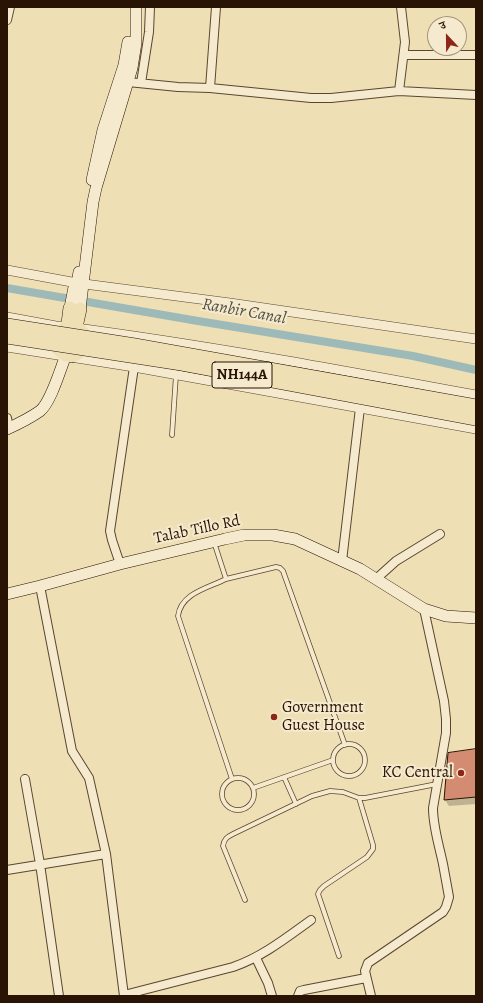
<!DOCTYPE html>
<html>
<head>
<meta charset="utf-8">
<style>
	body { margin:0 }
	#map { position:relative; width:483px; height:1003px; overflow:hidden; background:#efdfb4; font-family:Alegreya,"Noto Serif Devanagari",serif }
	canvas { display:block }
	.frame { position:absolute; inset:0; border:8px solid #281304; pointer-events:none }
	.north { position:absolute; left:427px; top:16px; width:40px; height:40px; box-sizing:border-box; background:#f5eace; border:1px solid #a3947d; border-radius:50%; rotate:338deg; font-size:11px; font-weight:700; line-height:16px; text-align:center; color:#281304 }
	.north::after { content:''; display:block; margin:auto; width:14px; height:18px; background:#8f2418; clip-path:polygon(50% 0,100% 100%,50% 72%,0 100%) }
</style>
</head>
<body>
<div id="map">
<canvas width="483" height="1003"></canvas>
<div class="frame"></div>
<div class="north">उ</div>
</div>
<script>
const c = document.querySelector('canvas').getContext('2d');
c.lineJoin = 'round';
function paint(path, color) {
  c.fillStyle = color;
  c.fill(path, 'evenodd');
}
function strokePath(path, color, width, dash) {
  c.strokeStyle = color;
  c.lineWidth = width;
  c.lineCap = dash ? 'butt' : 'round';
  c.setLineDash(dash || []);
  c.stroke(path);
}
function drawText(font, color, halo, rows, align = 'center') {
  c.font = font + ' Alegreya,serif';
  c.lineWidth = 4;
  c.setLineDash([]);
  c.textBaseline = 'middle';
  c.strokeStyle = halo;
  c.fillStyle = color;
  for (const [text, x, y, turn = 0] of rows) {
    c.save();
    c.translate(x, y);
    c.rotate((+turn || 0) * Math.PI / 180);
    c.textAlign = isNaN(turn) ? turn : align;
    if (halo) c.strokeText(text, 0, 0);
    c.fillText(text, 0, 0);
    c.restore();
  }
}
const shadow = new Path2D(`
	M476 750V804L449 806 445 800Z`);
const canal = new Path2D(`
	M7 288 198 321 413 356 476 370`);
const building = new Path2D(`
	M476 749V797L444 800 448 753Z`);
const service = new Path2D(`
	M172 435 176 375
	M214 542 226 579C208 588 181 593 178 616L232 779
	M226 579 276 567 280 568 283 571 345 745
	M333 760a16 16 0 1 1 32 0a16 16 0 1 1-32 0Z
	M284 777 296 804
	M222 794a16 16 0 1 1 32 0a16 16 0 1 1-32 0Z
	M253 788 333 760
	M245 900 223 846C224 839 227 837 233 834L312 796 330 791 343 792 359 798H365L437 784
	M339 956 318 894 320 890 324 886 367 857 373 849V845L359 798`);
const minor = new Path2D(`
	M7 20 10 7
	M404 55H476
	M128 82 178 87 210 88 311 98H331L399 91 476 95
	M141 83 149 32 150 7
	M210 88 216 7
	M399 91 405 42 401 7
	M7 418 9 428
	M342 561 360 408
	M120 564 112 540 110 531 134 367
	M376 579 396 561 440 534
	M40 586 72 751 89 778 106 854 124 996
	M25 779 40 864 59 996
	M7 870 106 854
	M256 958 268 983 272 996
	M124 995 233 967C262 957 286 938 311 920
	M298 996 300 991 304 990 366 978
	M371 996 365 971 368 963 443 912 446 907 449 897C447 886 445 875 443 864 439 845 433 827 433 808L446 733V719L444 701 424 609`);
const tertiary = new Path2D(`
	M7 270 77 283 230 303 476 339
	M7 317 56 326 69 327C206 345 341 370 476 395
	M7 347 134 367 476 429`);
const secondary = new Path2D(`
	M92 180 103 130 124 65 128 42
	M70 308 74 287 77 283 79 272
	M80 309 93 202 96 188 132 68 136 43V7
	M7 429C18 424 30 418 40 411 51 402 60 370 66 355
	M7 594 40 586 120 564 225 539 244 535H273L295 539 360 569 424 609 446 616 476 618`);
const trunk = new Path2D(`
	M66 355 58 349C53 336 59 336 66 327 69 323 69 313 70 308
	M71 356C87 352 91 336 76 327L80 309`);
const trunkBridge = new Path2D(`
	M7 325 135 345 476 406
	M7 337 182 364 476 419`);
const markers = [
	[274,717,4,"#8f2418"],
	[461,773,4,"#8f2418"]
];
const shields = [
	[242,375,60]
];
const shieldNames = [
	["NH144A",242,375]
];
const streetNames = [
	["Talab Tillo Rd",197,530,-12]
];
const poiNames = [
	["Government",282,708],
	["Guest House",282,726],
	["KC Central",453,773,"right"]
];
const waterNames = [
	["Ranbir Canal",244,312,10]
];
paint(shadow, '#0003');
strokePath(canal, '#9ebab8', 8);
paint(building, '#d38c72');
strokePath(building, '#281304', 1);
strokePath(service, '#5a4630', 5.5);
strokePath(minor, '#5a4630', 10);
strokePath(tertiary, '#5a4630', 10);
strokePath(secondary, '#281304', 12);
strokePath(trunk, '#281304', 14);
strokePath(service, '#f5eace', 4);
strokePath(minor, '#f5eace', 8);
strokePath(tertiary, '#f5eace', 9);
strokePath(secondary, '#f5eace', 11);
strokePath(trunk, '#efdfb4', 13);
strokePath(trunkBridge, '#281304', 14, []);
strokePath(trunkBridge, '#efdfb4', 13);
for (const [x, y, r, color] of markers) {
  const dot = new Path2D();
  dot.arc(x, y, r, 0, 2 * Math.PI);
  c.fillStyle = color;
  c.fill(dot);
  strokePath(dot, '#f5eace', 1.5);
}
for (const [x, y, w] of shields) {
  const box = new Path2D();
  box.roundRect(x - w / 2, y - 13, w, 26, 3);
  c.fillStyle = '#f5eace';
  c.fill(box);
  strokePath(box, '#281304', 1);
}
drawText('bold 15px', '#281304', null, shieldNames);
drawText('16px', '#281304', '#f5eace', streetNames);
drawText('16px', '#281304', '#f5eace', poiNames, 'left');
drawText('italic 17px', '#514d43', '#f5eace', waterNames);
</script>
</body>
</html>
